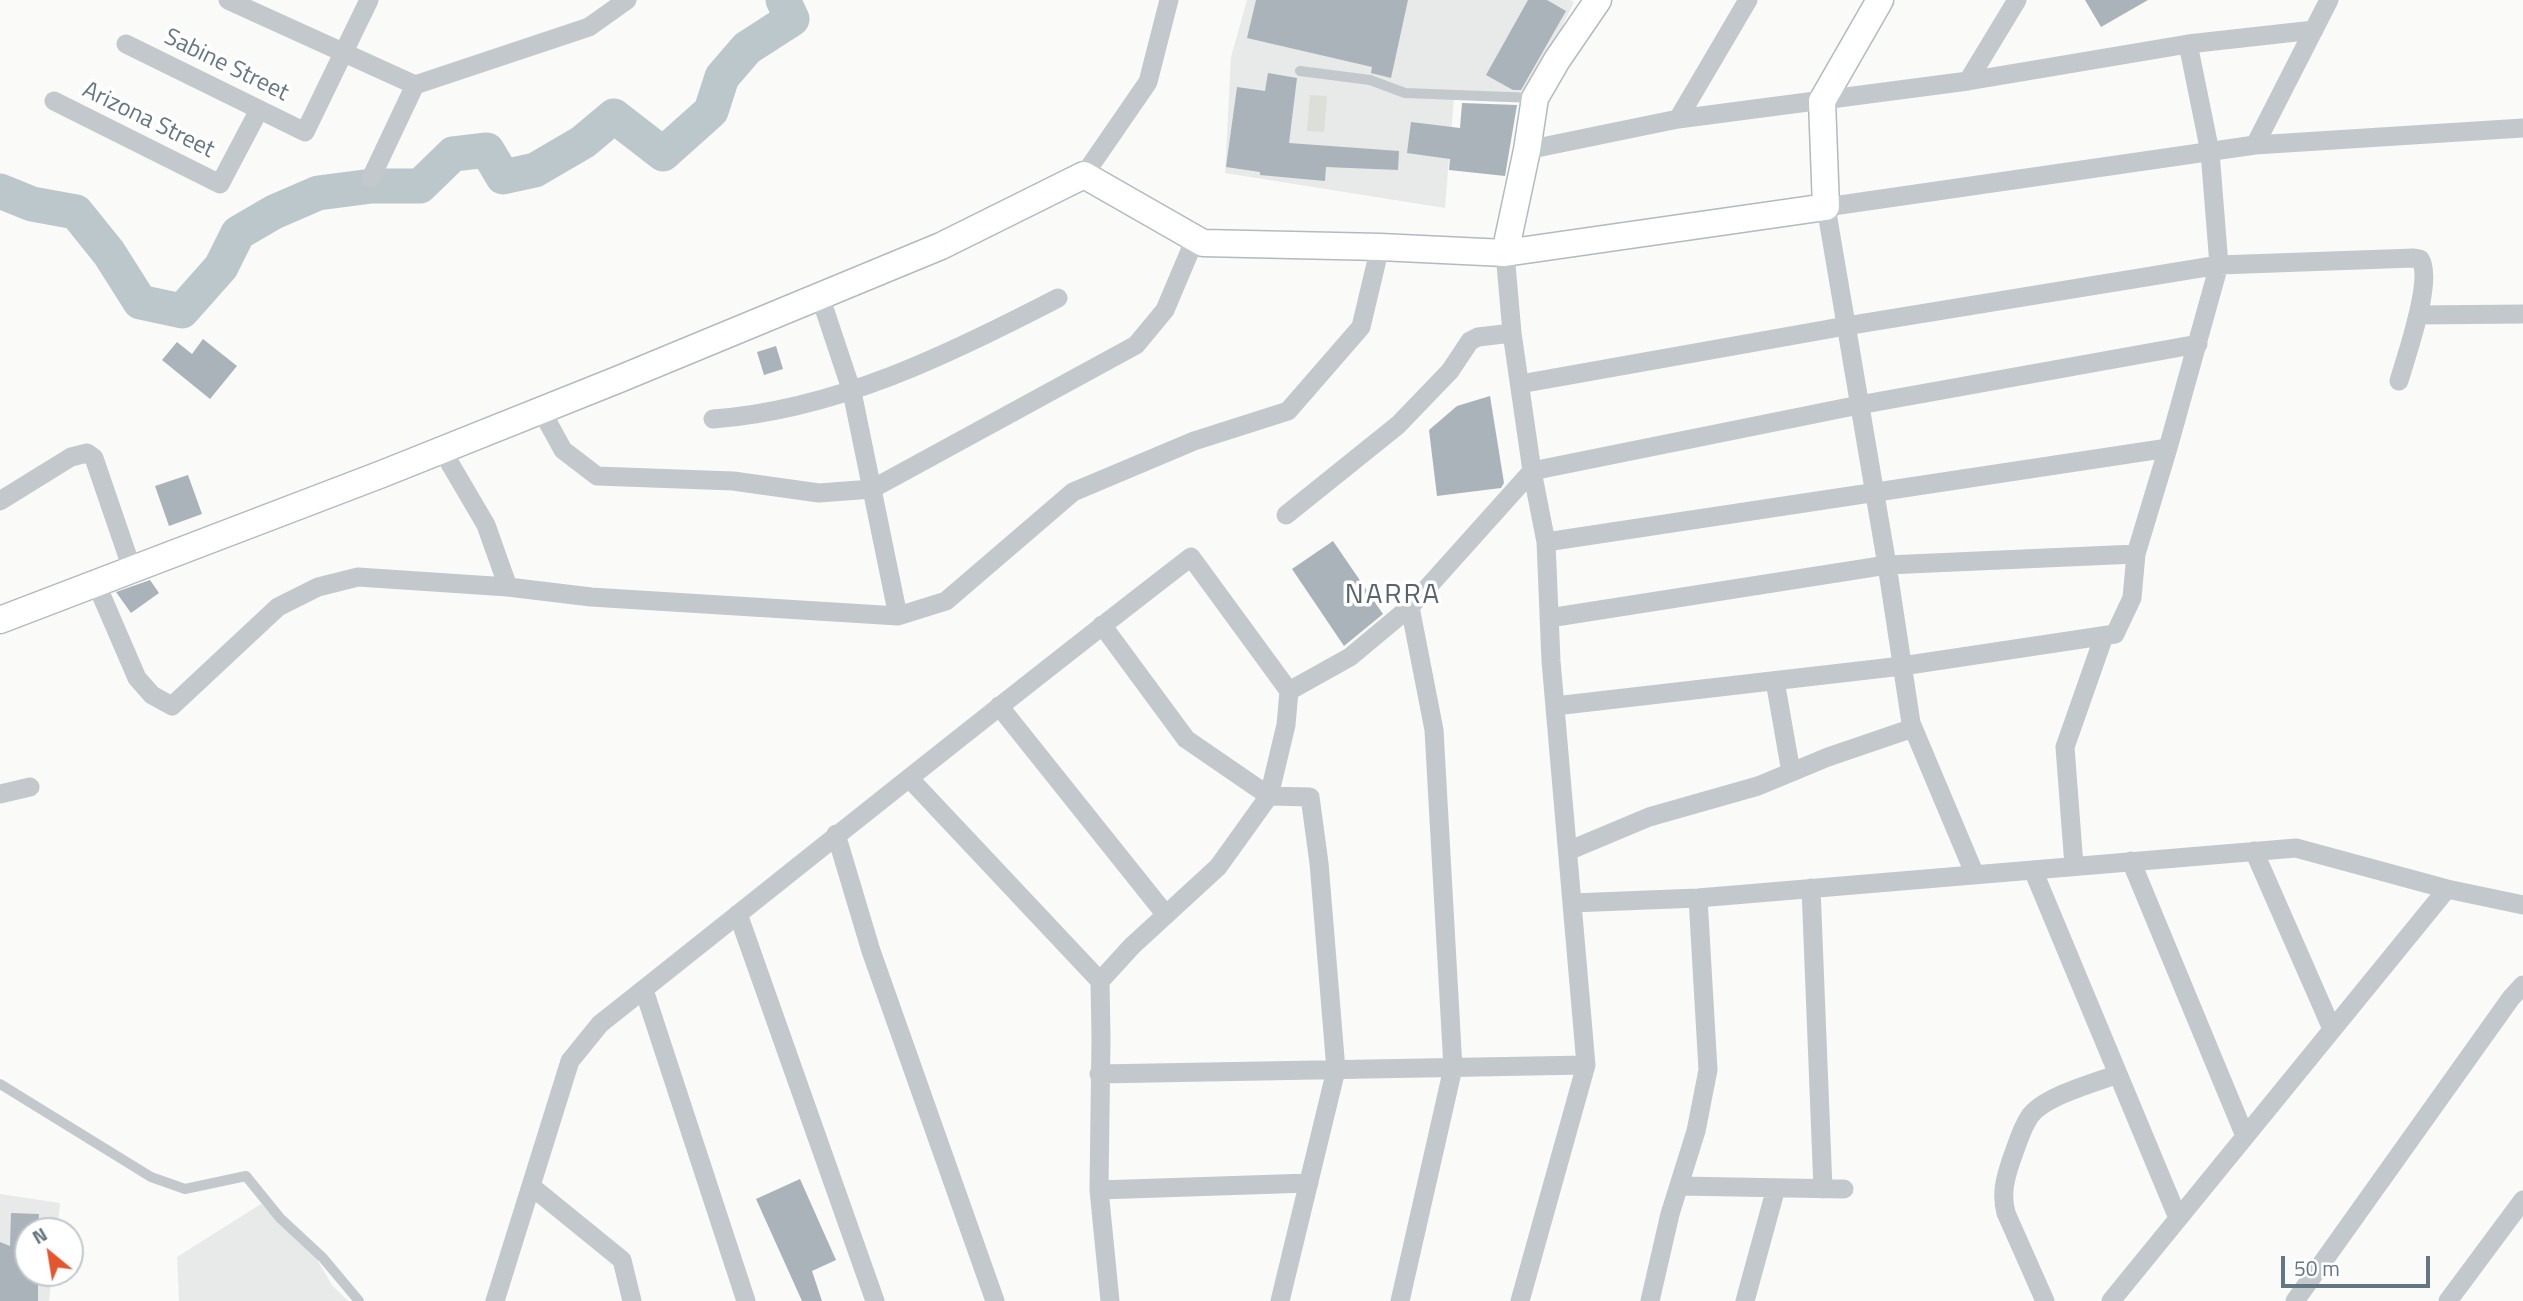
<!DOCTYPE html>
<html>
<head>
<meta charset="utf-8">
<style>
	body { margin:0 }
	#map { position:relative; width:2523px; height:1301px; overflow:hidden; background:#fafaf8; font-family:"Titillium Web",sans-serif }
	canvas { display:block }
	.north { position:absolute; left:14px; top:1217px; width:70px; height:70px; box-sizing:border-box; background:#fff; border:2px solid #c1c8cd; border-radius:50%; rotate:330deg; font-size:19px; font-weight:700; line-height:28px; text-align:center; color:#657683 }
	.north::after { content:''; display:block; margin:auto; width:24px; height:32px; background:#e4572e; clip-path:polygon(50% 0,100% 100%,50% 72%,0 100%) }
	.scale { position:absolute; left:2281px; top:1256px; width:149px; height:32px; box-sizing:border-box; border:4px solid #657683; border-top:0; padding-left:9px; font-size:21px; line-height:24px; white-space:nowrap; color:#657683; -webkit-text-stroke:5px #fff; paint-order:stroke }
</style>
</head>
<body>
<div id="map">
<canvas width="2523" height="1301"></canvas>
<div class="north">N</div>
<div class="scale">50 m</div>
</div>
<script>
const c = document.querySelector('canvas').getContext('2d');
c.lineJoin = 'round';
function paint(path, color) {
  c.fillStyle = color;
  c.fill(path, 'evenodd');
}
function strokePath(path, color, width, dash) {
  c.strokeStyle = color;
  c.lineWidth = width;
  c.lineCap = dash ? 'butt' : 'round';
  c.setLineDash(dash || []);
  c.stroke(path);
}
function drawText(font, color, halo, rows, align = 'center') {
  c.font = font + ' "Titillium Web",sans-serif';
  c.lineWidth = 7;
  c.setLineDash([]);
  c.textBaseline = 'middle';
  c.strokeStyle = halo;
  c.fillStyle = color;
  for (const [text, x, y, turn = 0] of rows) {
    c.save();
    c.translate(x, y);
    c.rotate((+turn || 0) * Math.PI / 180);
    c.textAlign = isNaN(turn) ? turn : align;
    if (halo) c.strokeText(text, 0, 0);
    c.fillText(text, 0, 0);
    c.restore();
  }
}
const built = new Path2D(`
	M1247 0H1570L1574 2 1526 101 1454 98 1445 208 1225 173 1231 57Z
	M0 1194 60 1203 57 1231H28V1273H52L49 1301H0Z
	M261 1204 315 1256 332 1285 348 1301H179L177 1257Z`);
const green = new Path2D(`
	M1310 95 1327 96 1324 132 1307 131Z`);
const river = new Path2D(`
	M0 191 32 204 76 212 109 253 140 302 182 311 221 267 238 233 274 212 318 193 372 186H420L453 154 487 150 503 177 535 170 583 142 614 116 663 154 711 111 722 77 747 48 792 19 783 0`);
const building = new Path2D(`
	M1256 0H1408L1391 78 1371 73 1372 67 1247 38Z
	M1528 0H1547L1566 11 1521 90H1513L1486 75Z
	M2085 0H2148L2101 27Z
	M1268 73 1297 78 1289 143 1399 151 1398 170 1326 167 1325 181 1260 175V172L1226 167 1237 87 1265 91Z
	M1462 103 1517 105 1505 176 1449 170 1450 159 1407 153 1411 122 1460 128Z
	M203 339 237 366 210 399 162 360 177 342 192 354Z
	M776 346 783 369 764 375 757 352Z
	M1490 396 1504 483 1501 488 1437 496 1429 430 1457 406Z
	M188 475 202 514 169 526 155 486Z
	M1333 541 1383 614 1344 646 1292 569Z
	M150 580 159 593 131 613 116 592Z
	M800 1179 836 1260 812 1271 822 1301H802L756 1199Z
	M11 1213 39 1214 38 1231H28V1273H38V1301H0V1242L10 1246Z`);
const lane = new Path2D(`
	M1300 71 1370 80 1405 93 1534 98
	M0 1084 151 1177 185 1189 246 1176 280 1218 323 1258 359 1301`);
const street = new Path2D(`
	M228 0 415 85 589 27 627 0
	M126 44 305 132 369 0
	M1968 81 2017 0
	M54 101 220 184 259 110
	M1678 119 1748 0
	M2255 145 2523 128
	M1527 150 1678 119 1968 81 2188 44 2314 30
	M1084 175 1148 82 1169 0
	M371 178 415 85
	M1505 253 1512 333 1532 471 1546 542 1551 661 1586 1065 1520 1301
	M820 296 852 392 898 616
	M2418 315 2523 314
	M1520 384 1846 326 2219 265 2414 258 2420 259C2434 279 2406 356 2399 381
	M541 410 563 450 597 476 733 481 819 493 872 489 1136 345 1165 310 1195 239
	M713 419C836 410 950 354 1058 298
	M442 450 486 525 508 587
	M0 501 71 457 87 453 94 458 132 569
	M1286 515 1398 425 1450 371 1470 341 1478 337 1512 333
	M1546 542 2168 448
	M96 583 137 678 152 695 172 706 278 607 318 587 358 577 508 587 591 597 898 616 946 601 1073 492 1194 441 1288 411 1361 327 1380 247
	M1549 618 1887 565 2136 554 2168 448 2219 265 2210 152 2188 44
	M1102 625 1186 739 1269 796 1310 797 1319 863 1336 1070 1280 1301
	M1775 681 1791 772
	M999 706 1166 915
	M1555 706 1902 666 2115 634 2132 598 2136 554
	M909 778 1100 981
	M0 794 30 787
	M836 834 871 951 995 1301
	M1568 851 1649 817 1758 786 1828 757 1913 728
	M2254 851 2332 1029
	M2131 861 2245 1136
	M2074 866 2065 747 2104 636
	M2033 870 2178 1218
	M1975 875 1911 723 1887 565 1826 207 2255 145 2329 0
	M1811 888 1823 1189
	M1572 903 1698 898 2296 848 2447 889 2523 905
	M738 914 875 1301
	M644 990 746 1301
	M1099 1074 1586 1065
	M531 1186 622 1260 632 1301
	M1679 1186 1844 1189
	M1099 1190 1309 1183
	M495 1301 570 1061 600 1024C797 868 992 710 1191 557L1289 691
	M1110 1301 1099 1190 1101 1039 1100 981 1132 946 1218 867 1269 796 1286 725 1289 691 1350 657 1410 607 1532 471 1859 405 2198 344
	M1400 1301 1453 1068 1434 730 1410 607
	M1650 1301 1670 1214 1696 1131 1708 1070 1698 898
	M1745 1301 1776 1188
	M2045 1301 2006 1213C2001 1194 2005 1179 2011 1161 2017 1145 2021 1129 2030 1116 2044 1096 2095 1083 2118 1074
	M2111 1301 2447 889
	M2295 1301 2511 998 2523 985
	M2448 1301 2523 1200`);
const secondary = new Path2D(`
	M1505 253 1527 150 1535 98 1557 60 1598 0
	M0 620 382 474 617 380 941 246 1084 175 1203 243 1380 247 1505 253 1826 207 1822 101 1880 0`);
const streetNames = [
	["Sabine Street",226,66,26],
	["Arizona Street",148,121,26]
];
const quarterNames = [
	["NARRA",1393,596]
];
paint(built, '#e8e9e9');
paint(green, '#dadfd7');
strokePath(river, '#bbc7cb', 35);
paint(building, '#aab3b9');
strokePath(secondary, '#b3babf', 29);
strokePath(lane, '#c3c8cc', 10);
strokePath(street, '#c3c8cc', 19);
strokePath(secondary, '#fff', 26);
drawText('24px', '#657683', '#fff', streetNames);
c.letterSpacing = '2px';
drawText('28px', '#57646e', '#fff', quarterNames);
c.letterSpacing = '0px';
</script>
</body>
</html>
